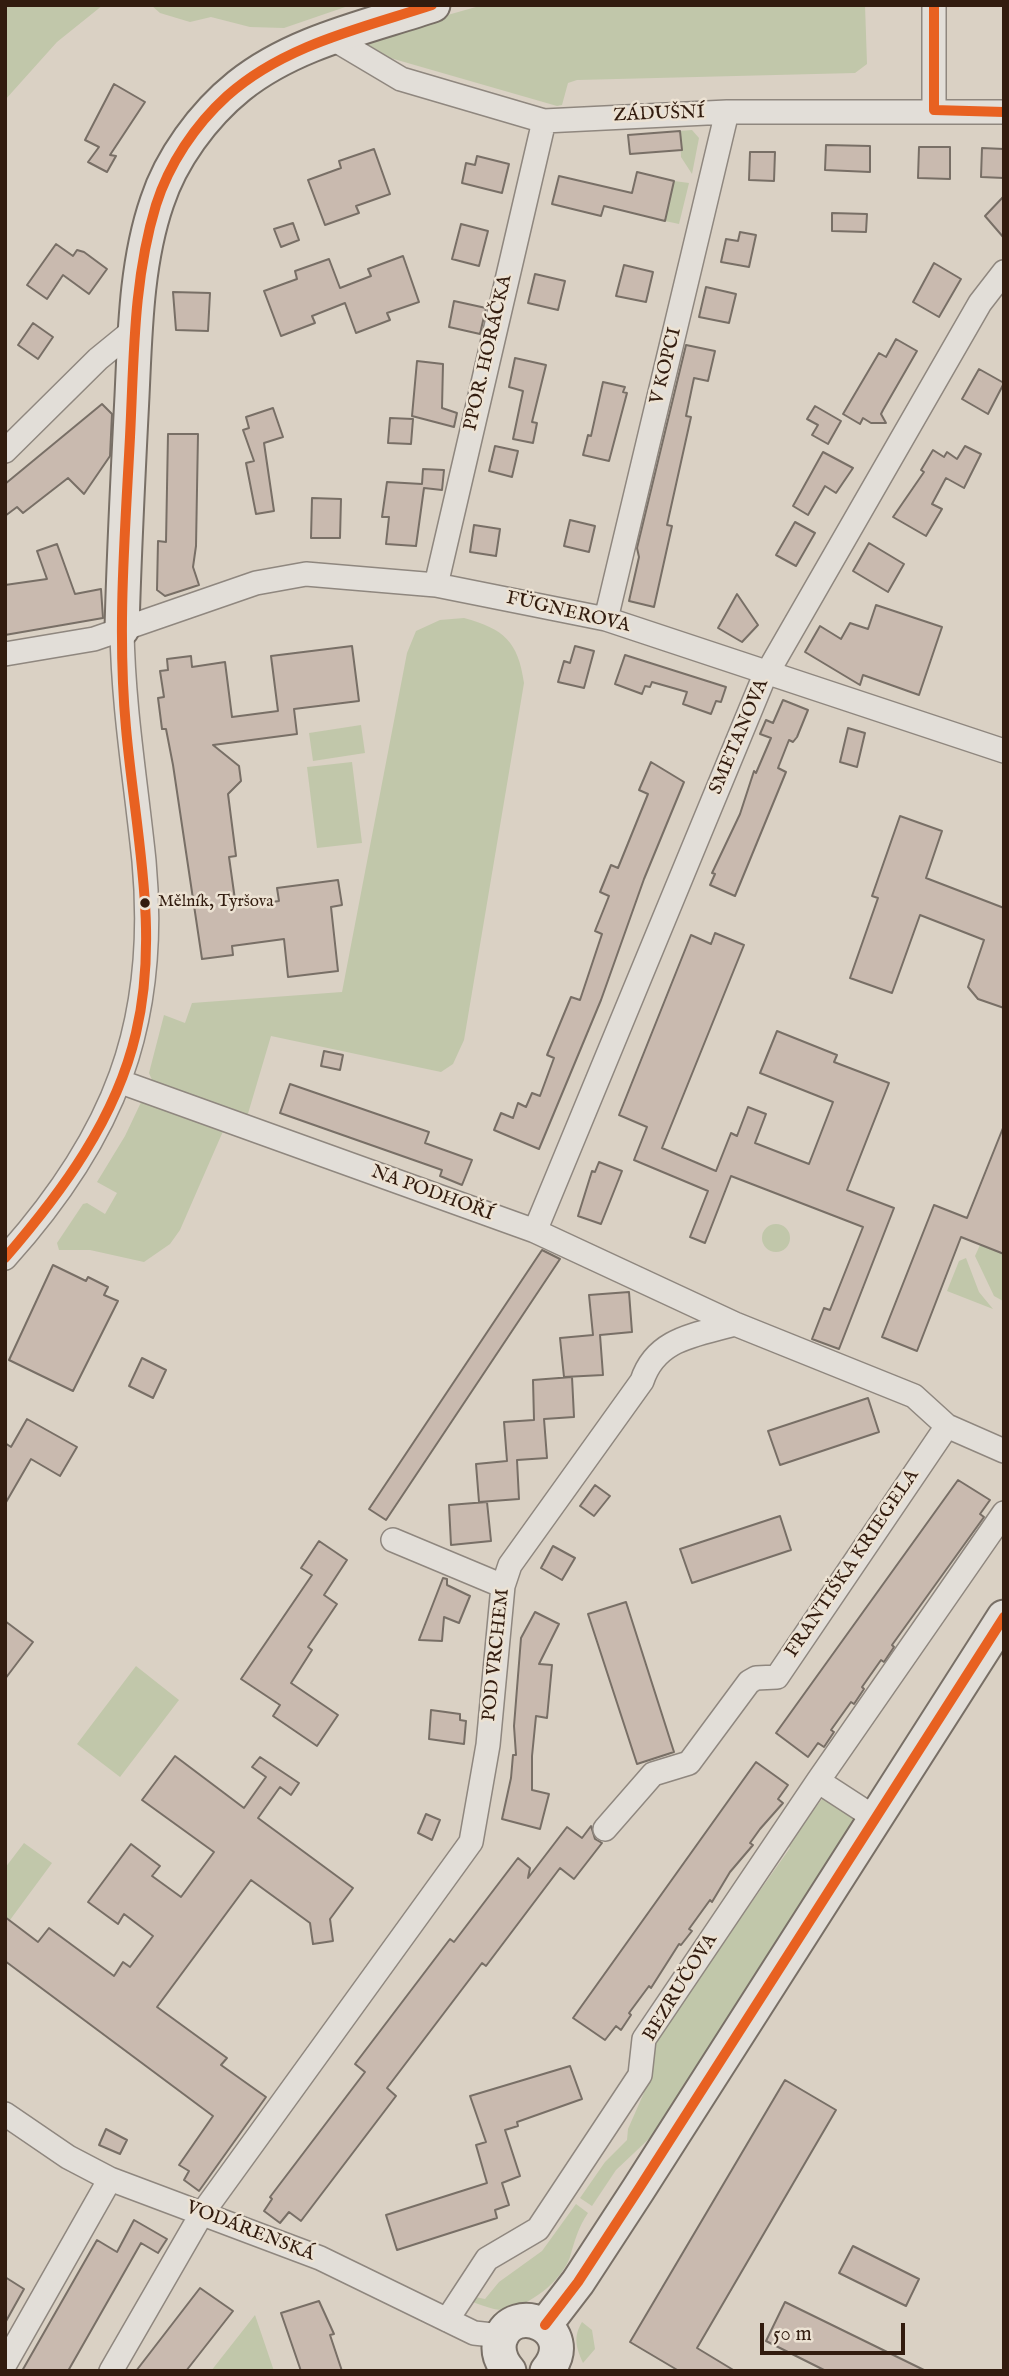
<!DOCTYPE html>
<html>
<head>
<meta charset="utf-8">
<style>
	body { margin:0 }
	#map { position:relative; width:1009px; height:2376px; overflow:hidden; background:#dad1c4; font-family:"IM FELL English",serif }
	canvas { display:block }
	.frame { position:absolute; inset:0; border:7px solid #321c0f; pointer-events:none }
	.scale { position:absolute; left:760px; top:2323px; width:145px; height:32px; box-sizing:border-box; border:4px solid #321c0f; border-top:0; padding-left:9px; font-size:21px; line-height:24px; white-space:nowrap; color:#321c0f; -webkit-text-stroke:5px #ece2d3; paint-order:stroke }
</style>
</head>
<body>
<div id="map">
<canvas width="1009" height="2376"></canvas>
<div class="frame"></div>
<div class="scale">50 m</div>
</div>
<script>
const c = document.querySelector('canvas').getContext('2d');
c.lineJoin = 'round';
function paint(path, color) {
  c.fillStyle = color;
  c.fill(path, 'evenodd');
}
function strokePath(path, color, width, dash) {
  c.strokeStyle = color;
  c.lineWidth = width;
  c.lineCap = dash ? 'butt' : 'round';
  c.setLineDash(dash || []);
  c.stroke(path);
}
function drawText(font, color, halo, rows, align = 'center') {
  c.font = font + ' "IM FELL English",serif';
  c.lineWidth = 5;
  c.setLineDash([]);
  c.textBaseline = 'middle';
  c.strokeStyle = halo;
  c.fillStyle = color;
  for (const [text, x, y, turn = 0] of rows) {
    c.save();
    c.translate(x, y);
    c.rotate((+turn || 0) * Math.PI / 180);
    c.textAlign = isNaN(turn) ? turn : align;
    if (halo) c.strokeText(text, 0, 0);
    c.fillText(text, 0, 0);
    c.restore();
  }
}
const green = new Path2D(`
	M5 5H103L57 42 5 100Z
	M151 5H351L284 28 250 27 211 17 190 22 160 13Z
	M483 5H865L867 64 855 73 577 80 568 83 562 105 557 106 366 51 359 40Z
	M692 130 699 138 692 174 681 157 680 131Z
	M674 181 689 183 679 224 665 221Z
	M464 618C504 629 518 641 524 683L464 1040 453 1064 441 1072 271 1036 247 1117 235 1116 152 1080 149 1073 164 1015 185 1023 192 1003 342 992 407 653 416 631 440 620Z
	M361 725 365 753 313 761 309 733Z
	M352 762 362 843 317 848 307 767Z
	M144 1096 224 1129 180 1230 170 1244 144 1262 90 1250H59L57 1243 83 1204 87 1203 105 1214 117 1193 97 1182 125 1136Z
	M762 1238a14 14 0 1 1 28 0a14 14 0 1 1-28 0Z
	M999 1242 1004 1244 1003 1301 994 1296 975 1256 980 1245 995 1251Z
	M966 1258 979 1292 993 1309 947 1291 959 1261Z
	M136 1666 179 1700 120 1777 77 1744Z
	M827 1793 856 1817 652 2136 616 2170 592 2206 580 2198 605 2162 627 2140 628 2129 650 2079 653 2042 790 1848 787 1843Z
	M24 1843 52 1863 10 1920 5 1917V1868Z
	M576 2204 588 2213C578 2228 575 2240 570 2257 561 2282 529 2306 504 2310 496 2311 481 2305 473 2302L475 2297 485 2299 499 2282 542 2251Z
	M255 2315 274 2371H211Z
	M582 2322 592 2330 595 2349 583 2363C576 2347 573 2337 582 2322Z`);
const building = new Path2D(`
	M114 84 145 102 110 155 116 156 107 172 88 162 99 147 85 140Z
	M680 131 682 150 630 154 628 135Z
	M826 145 870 146V172L825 170Z
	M919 147H950V179L918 178Z
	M982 148 1004 149V178L981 177Z
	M374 149 390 194 356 206 359 213 325 225 308 180 341 168 339 161Z
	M750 152H775L774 181 749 180Z
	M477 156 509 164 502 193 462 183 466 163 475 165Z
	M637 172 674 181 665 221 604 206 601 216 552 204 559 176 632 193Z
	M1004 196V238L985 216Z
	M832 213 867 214 866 232 832 231Z
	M293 223 299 240 281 247 274 229Z
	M461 224 488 231 479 266 452 259Z
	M740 232 756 235 749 267 721 262 726 239 738 241Z
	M56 244 73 256 77 250 84 252 107 269 89 294 63 275 47 299 27 285Z
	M403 256 419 302 387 313 390 320 356 333 345 303 312 316 315 323 281 336 264 291 297 279 295 271 329 259 340 288 371 276 368 269Z
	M934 263 961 279 939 317 913 302Z
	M624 265 653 272 646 302 616 296Z
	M535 274 565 281 558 310 528 303Z
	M706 287 736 294 729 323 699 317Z
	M173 292 210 293 208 331 176 330Z
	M454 301 486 308 480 334 449 327Z
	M33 323 53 337 38 359 18 345Z
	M896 339 917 351 883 410 881 414 886 423H871L863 418 860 424 843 414 879 353 886 357Z
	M686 345 715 351 708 381 694 378 686 416 691 417 667 525 672 526 654 607 629 601 639 557 637 548Z
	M515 358 546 365 532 422 537 423 533 443 513 439 523 391 509 387Z
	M417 361 443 364 442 408 457 413 454 427 412 416Z
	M979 369 1004 383 988 414 962 399Z
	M603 382 625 387 623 392 627 393 609 461 583 455 588 435 591 436Z
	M102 404 112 414 110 456 84 494 68 478 23 513 17 507 5 516V484Z
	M815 406 841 421 828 444 812 435 818 425 807 419Z
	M273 408 283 437 264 443 274 511 256 514 246 463 254 461 243 430 249 428 246 417Z
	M390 418 413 419 411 444 388 443Z
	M168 434H198L196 546 193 567 199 585 165 596 157 590 158 541 166 542Z
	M495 446 518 451 512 477 489 471Z
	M965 446 981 454 964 488 946 478 932 504 942 509 926 536 893 517 924 472 921 470 933 450 944 457 947 452 957 459Z
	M823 452 853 468 836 493 825 486 808 515 793 506Z
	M423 469 444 470 442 490 424 488 416 546 386 544 389 517H382L387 482 422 484Z
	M312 498 341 499 340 538H311Z
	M570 520 595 526 589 552 564 546Z
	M795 522 815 533 796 566 776 555Z
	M474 525 500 529 496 556 470 552Z
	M869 543 904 564 888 592 853 571Z
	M57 544 75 594 101 589 103 618 5 635V585L47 579 37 551Z
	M737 594 758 625 742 642 718 628Z
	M876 605 942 627 919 695 863 675 860 685 805 652 820 626 841 639 850 623 868 629Z
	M352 646 359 701 294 709 297 734 213 745 239 766 241 781 228 794 236 856 229 857 236 907 279 901 277 888 338 880 342 905 331 907 338 971 288 977 284 939 232 946 233 955 202 959 173 765 166 729H162L158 698 164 697 160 671 168 670 167 659 191 656 192 667 225 662 232 717 278 711 271 656Z
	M575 646 594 651 584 688 558 682 564 661 570 663Z
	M625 655 726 687 721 702 716 701 711 714 683 704 687 692 652 682 650 687 645 686 642 694 615 684Z
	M783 700 808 710 797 737 793 742 789 740 778 768 786 772 735 896 710 885 715 874 712 873 740 814 754 771 756 773 771 738 760 734 766 720 773 723Z
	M848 728 865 733 857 767 840 762Z
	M651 762 684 782 644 879 601 1000 539 1149 494 1130 501 1113 513 1118 518 1103 526 1107 532 1093 540 1096 554 1058 547 1055 571 997 580 1000 602 934 595 931 609 896 600 892 611 865 618 868 648 794 639 790Z
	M900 816 942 831 926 878 1004 908V1008L978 999 968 987 984 940 920 915 892 993 850 978 878 898 872 896Z
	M715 933 744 945 662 1148 716 1171 731 1133 737 1136 748 1107 766 1114 755 1143 809 1164 833 1102 760 1073 777 1031 837 1055 834 1062 889 1083 847 1190 894 1208 839 1349 812 1339 824 1308 830 1310 863 1227 731 1176 705 1243 690 1237 708 1191 634 1160 647 1127 619 1115 691 935 711 944Z
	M324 1051 343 1055 340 1070 321 1066Z
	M290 1084 429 1132 425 1143 472 1160 462 1185 440 1176 442 1170 280 1113Z
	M1003 1128 1004 1254 961 1237 917 1351 882 1337 934 1205 967 1218Z
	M599 1162 622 1171 601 1224 578 1216 592 1171 595 1172Z
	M542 1250 560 1259 386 1520 369 1509Z
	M53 1265 86 1281 88 1277 108 1287 104 1295 118 1301 73 1391 9 1360Z
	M629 1292 632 1332 600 1335 603 1375 564 1377 560 1338 593 1335 589 1295Z
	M142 1358 166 1370 153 1398 129 1386Z
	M572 1377 574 1417 544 1419 547 1458 517 1460 519 1499 479 1502 476 1464 507 1461 504 1422 534 1420 533 1380Z
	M868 1398 879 1432 780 1465 768 1431Z
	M27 1419 77 1447 60 1476 31 1459 5 1504V1443L11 1447Z
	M958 1480 990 1500 980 1514 984 1517 892 1645 894 1647 884 1662 881 1660 862 1687 864 1689 854 1704 851 1702 831 1730 834 1732 824 1747 818 1743 808 1757 776 1733Z
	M595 1485 610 1496 594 1516 580 1506Z
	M487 1502 491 1541 451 1545 449 1505Z
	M780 1516 791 1550 692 1583 680 1549Z
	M319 1541 347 1560 324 1595 337 1604 308 1647 312 1650 291 1683 338 1715 317 1746 273 1716 280 1705 241 1679 312 1575 301 1568Z
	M553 1546 575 1558 562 1580 541 1568Z
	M443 1578 447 1579V1585L470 1596 459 1623 444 1617 442 1641 419 1640Z
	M626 1602 674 1752 637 1764 588 1614Z
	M535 1612 559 1624 539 1664 552 1665 547 1718 536 1716 532 1756V1790L549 1794 540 1829 502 1819 511 1778 513 1755H516L514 1726 521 1638Z
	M5 1621 33 1642 5 1679Z
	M431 1710 460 1714V1720L466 1721 464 1744 429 1739Z
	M175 1756 244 1808 266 1777 252 1767 260 1757 299 1783 291 1795 280 1787 258 1818 353 1888 330 1919 333 1941 313 1944 310 1923 251 1880 157 2007 227 2058 221 2065 266 2097 199 2191 184 2180 189 2171 179 2165 213 2116 5 1961V1917L38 1942 49 1928 114 1976 123 1962 130 1967 153 1936 124 1914 118 1924 88 1902 131 1844 160 1866 152 1876 181 1897 214 1852 142 1800Z
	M756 1762 788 1785 778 1799 783 1803 760 1829 750 1843 753 1845 730 1872 712 1902 710 1900 689 1929 692 1931 681 1945 679 1944 651 1988 649 1986 629 2013 631 2015 621 2030 616 2026 605 2040 573 2018Z
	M426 1814 440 1820 432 1840 418 1833Z
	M591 1826 595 1839 602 1843 574 1879 560 1868 486 1966 482 1963 387 2088 396 2096 301 2221 289 2212 280 2223 264 2211 272 2199 270 2197 365 2072 355 2064 450 1939 454 1942 518 1858 530 1868 528 1878 567 1827 582 1838Z
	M570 2066 582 2099 517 2122 518 2126 505 2130 520 2176 502 2183 509 2205 495 2210 497 2218 397 2250 386 2215 487 2183 476 2145 486 2142 470 2096Z
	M785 2080 836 2110 697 2348 735 2371H679L630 2342Z
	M106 2129 127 2140 120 2154 99 2145Z
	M134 2220 167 2239 158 2253 141 2243 68 2371H22L97 2240 117 2252Z
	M853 2246 919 2279 906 2306 839 2273Z
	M5 2277 24 2289 5 2323Z
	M200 2288 233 2311 186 2371H136Z
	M319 2301 334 2334 330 2335 342 2371H301L281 2313Z
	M785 2302 926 2371H826L766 2341Z`);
const street = new Path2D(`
	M332 38 401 79 544 121 727 112H1004
	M934 110V5
	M5 451 98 359 136 328
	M436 585 544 121
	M606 619 727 112
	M5 654 94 639 256 583 306 574 436 585 606 619 1004 751
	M121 1082 535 1231 735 1324 914 1396 947 1426 1004 1451
	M535 1231 762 682 980 303 1004 272
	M5 1258C114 1137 159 1024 144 861 136 783 123 707 122 629
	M393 1540 503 1586
	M818 1781 875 1818
	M605 1829 653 1774 689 1763 749 1682 756 1678 777 1677 947 1426
	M5 2114 68 2157 110 2179 320 2258 474 2333 502 2336
	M447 2320 487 2259 538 2229 640 2075 644 2039 818 1781 1004 1513
	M5 2364 110 2179
	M111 2371 201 2215 471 1842 488 1745 503 1586 510 1565 642 1381C656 1338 696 1335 735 1324`);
const secondary = new Path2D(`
	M122 629C124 551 128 474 132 396 135 333 136 263 157 202 171 159 203 115 239 86 294 42 367 27 433 5
	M545 2325 578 2282 638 2190 1004 1617
	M509 2371C501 2362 497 2352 500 2340 513 2299 581 2329 547 2371`);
const bus1 = new Path2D(`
	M934 5V110
	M934 110 1004 112
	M5 1258C62 1192 116 1119 136 1033 160 932 135 830 126 728 117 631 125 534 130 437 134 359 133 280 156 205 169 164 195 125 227 96 284 45 362 28 432 5
	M545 2325 578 2282 638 2190 1004 1617`);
const markers = [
	[145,903,6,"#321c0f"]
];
const busNames = [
	["Mělník, Tyršova",158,903]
];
const streetNames = [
	["ZÁDUŠNÍ",659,115,-2],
	["PPOR. HORÁČKA",489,353,-77],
	["V KOPCI",667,366,-76],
	["FÜGNEROVA",568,613,13],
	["SMETANOVA",740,737,-67],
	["NA PODHOŘÍ",432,1194,20],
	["FRANTIŠKA KRIEGELA",853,1564,-56],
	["POD VRCHEM",497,1655,-84],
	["BEZRUČOVA",681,1988,-58],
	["VODÁRENSKÁ",250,2232,21]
];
paint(green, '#c1c7aa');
paint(building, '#c9baaf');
strokePath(building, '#786f66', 2);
strokePath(street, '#8f877f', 26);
strokePath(secondary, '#786f66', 37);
strokePath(street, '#e2ded8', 23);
strokePath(secondary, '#e2ded8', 33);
strokePath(bus1, '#e86121', 10);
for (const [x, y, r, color] of markers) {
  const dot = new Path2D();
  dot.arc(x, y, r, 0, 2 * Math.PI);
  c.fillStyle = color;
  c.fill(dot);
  strokePath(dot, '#ece2d3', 2.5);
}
drawText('17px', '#321c0f', '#ece2d3', busNames, 'left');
drawText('19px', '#321c0f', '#ece2d3', streetNames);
</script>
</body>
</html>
